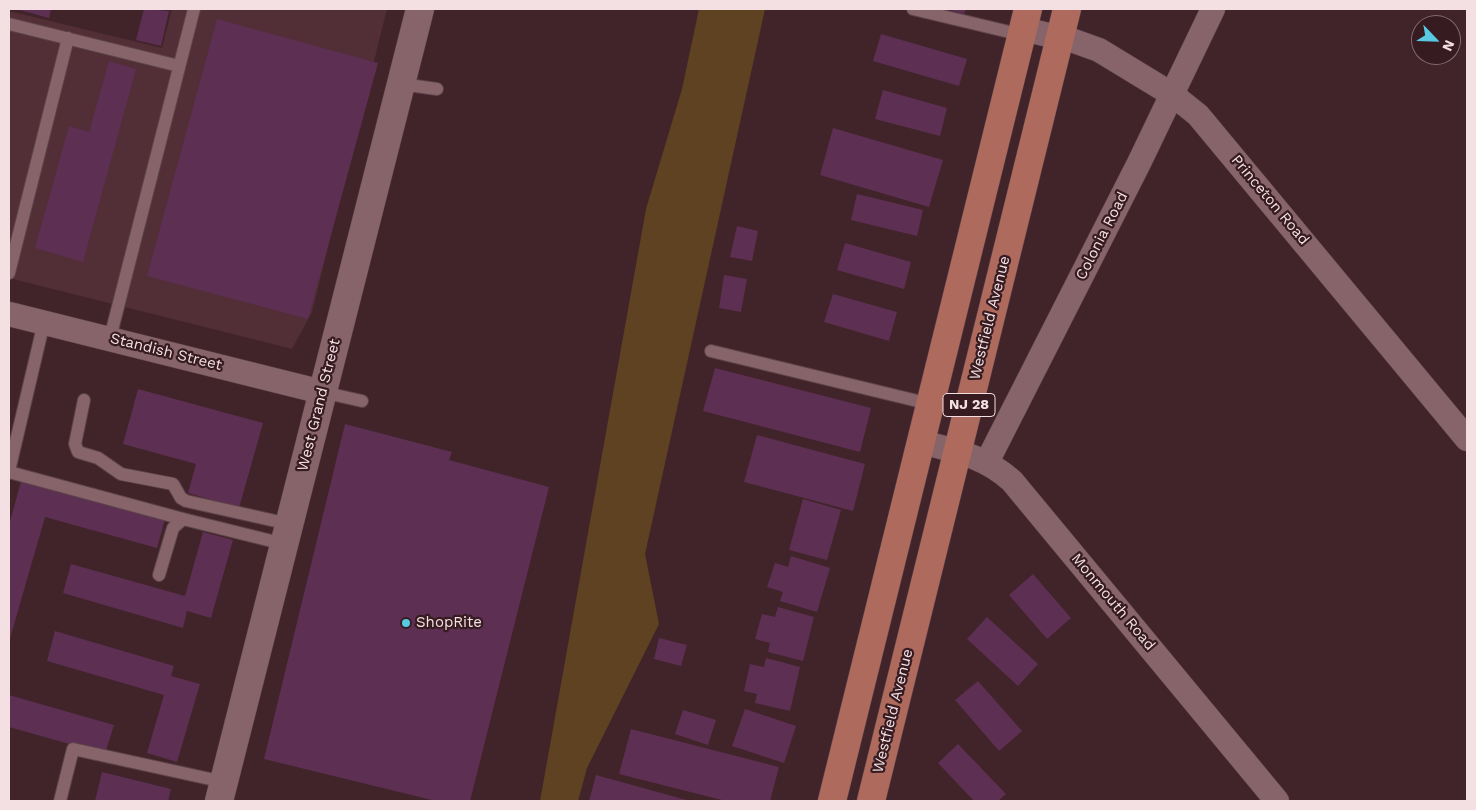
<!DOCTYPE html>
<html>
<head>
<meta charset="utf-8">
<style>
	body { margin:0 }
	#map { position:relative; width:1476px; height:810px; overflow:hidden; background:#41242a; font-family:"Work Sans",sans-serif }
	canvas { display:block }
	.frame { position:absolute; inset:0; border:10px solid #f4e0e3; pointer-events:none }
	.north { position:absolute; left:1411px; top:15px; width:50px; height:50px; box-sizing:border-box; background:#361b21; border:1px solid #826a6f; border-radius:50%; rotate:114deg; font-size:14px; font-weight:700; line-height:20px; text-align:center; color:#f4e0e3 }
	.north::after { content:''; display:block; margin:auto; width:18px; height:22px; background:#57c9e2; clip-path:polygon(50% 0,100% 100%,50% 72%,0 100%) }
</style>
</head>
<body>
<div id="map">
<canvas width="1476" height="810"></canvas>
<div class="frame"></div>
<div class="north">N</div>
</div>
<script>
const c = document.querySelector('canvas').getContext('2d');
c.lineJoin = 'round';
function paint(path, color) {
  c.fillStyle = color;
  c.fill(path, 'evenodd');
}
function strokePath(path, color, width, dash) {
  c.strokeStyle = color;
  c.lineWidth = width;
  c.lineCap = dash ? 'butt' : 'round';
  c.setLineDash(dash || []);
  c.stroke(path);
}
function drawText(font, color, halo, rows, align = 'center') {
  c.font = font + ' "Work Sans",sans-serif';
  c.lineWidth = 4.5;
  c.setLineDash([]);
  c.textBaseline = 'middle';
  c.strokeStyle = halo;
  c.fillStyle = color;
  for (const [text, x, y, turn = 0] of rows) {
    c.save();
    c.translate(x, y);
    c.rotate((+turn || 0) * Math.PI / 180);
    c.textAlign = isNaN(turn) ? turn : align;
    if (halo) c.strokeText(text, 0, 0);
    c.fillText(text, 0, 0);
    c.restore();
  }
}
const built = new Path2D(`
	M172 9H387L312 312 292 349 9 278V11L162 48Z`);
const green = new Path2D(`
	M699 9H765L645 554 659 624 587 768 578 801H540L646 209 682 89Z`);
const building = new Path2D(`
	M16 9H51L49 18Z
	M144 9 169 11 161 46 136 40Z
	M946 9H966L964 14Z
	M217 19 378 63 308 319 147 276Z
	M881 34 967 59 959 86 873 61Z
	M109 61 136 69 83 262 35 248 69 126 89 132Z
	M883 90 947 108 940 136 875 119Z
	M833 128 943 160 929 207 820 175Z
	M857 194 923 210 917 236 851 220Z
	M737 226 758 231 752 261 730 257Z
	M845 243 911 262 904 289 837 270Z
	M724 275 747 279 741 312 719 308Z
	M833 294 897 312 889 341 824 322Z
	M715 368 871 408 860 452 703 411Z
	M138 389 263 423 239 508 188 493 196 464 123 444Z
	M345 424 452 452 449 460 549 487 470 801H436L264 759Z
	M757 435 865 464 853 511 744 482Z
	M22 478 165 519 157 548 45 517 9 642V525Z
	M803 499 841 510 827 560 789 550Z
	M203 532 233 540 211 618 187 611 183 628 63 593 71 564 185 596Z
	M791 556 830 568 817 612 780 601 783 592 767 587 775 563 788 567Z
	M1033 574 1071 618 1047 639 1009 595Z
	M778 607 814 617 803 661 768 652 770 643 755 639 762 614 775 617Z
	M987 617 1038 664 1018 686 967 639Z
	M55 631 174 666 171 676 200 684 177 762 147 753 164 695 47 661Z
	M659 638 687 645 681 666 654 659Z
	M766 658 800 667 790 711 755 703 757 694 744 691 750 664 764 667Z
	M978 681 1022 731 999 751 955 700Z
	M9 695 114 725 105 754 9 727Z
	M745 709 796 726 784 763 732 746Z
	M683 710 716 720 708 745 675 734Z
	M631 729 779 767 770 801H726L619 774Z
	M958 744 1006 794 998 801H974L938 763Z
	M102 772 171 789 168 801H95Z
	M596 775 690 801H589Z`);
const service = new Path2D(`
	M913 9 1022 35
	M9 24 179 66
	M401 84 437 89
	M9 273 68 38
	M110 338 194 9
	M711 351 930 404
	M322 392 362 401
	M84 400 75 444 78 452 98 458 121 474 173 484 181 498 186 501 289 524
	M9 471 44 322
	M9 472 183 519
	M159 575 173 528 183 519 284 544
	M60 801 73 749 224 782`);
const minor = new Path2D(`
	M1023 29 1074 41 1099 50 1173 95 1198 115 1467 439
	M9 314 322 392
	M921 442C956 451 984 456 1012 481L1277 801
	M987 462 1139 163 1213 9`);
const tertiary = new Path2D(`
	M219 801 420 9`);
const primary = new Path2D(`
	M832 801 1028 9
	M871 801 1067 9`);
const markers = [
	[406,623,5,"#57c9e2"]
];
const shields = [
	[969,405,52]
];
const shieldNames = [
	["NJ 28",969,405]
];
const streetNames = [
	["Princeton Road",1270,200,50],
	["Colonia Road",1102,236,-63],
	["Westfield Avenue",990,318,-76],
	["Standish Street",166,352,14],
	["West Grand Street",319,405,-76],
	["Monmouth Road",1113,602,50],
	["Westfield Avenue",893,711,-76]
];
const poiNames = [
	["ShopRite",416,623]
];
paint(built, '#522e36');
paint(green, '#5f4221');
paint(building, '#5d2f52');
strokePath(service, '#5c4349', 14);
strokePath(minor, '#5c4349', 25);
strokePath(tertiary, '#5c4349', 29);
strokePath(primary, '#5c4349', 29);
strokePath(service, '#86646a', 12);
strokePath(minor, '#86646a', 24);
strokePath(tertiary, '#86646a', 28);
strokePath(primary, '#ae6a5d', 28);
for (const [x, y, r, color] of markers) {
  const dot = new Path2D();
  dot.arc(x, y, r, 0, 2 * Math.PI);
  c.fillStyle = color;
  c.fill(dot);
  strokePath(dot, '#361b21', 2);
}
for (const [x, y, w] of shields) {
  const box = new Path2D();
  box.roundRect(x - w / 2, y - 11.5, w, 23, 4);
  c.fillStyle = '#361b21';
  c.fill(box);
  strokePath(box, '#f4e0e3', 1);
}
drawText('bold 14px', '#f4e0e3', null, shieldNames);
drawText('15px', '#f4e0e3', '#361b21', streetNames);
drawText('15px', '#f4e0e3', '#361b21', poiNames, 'left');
</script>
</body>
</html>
